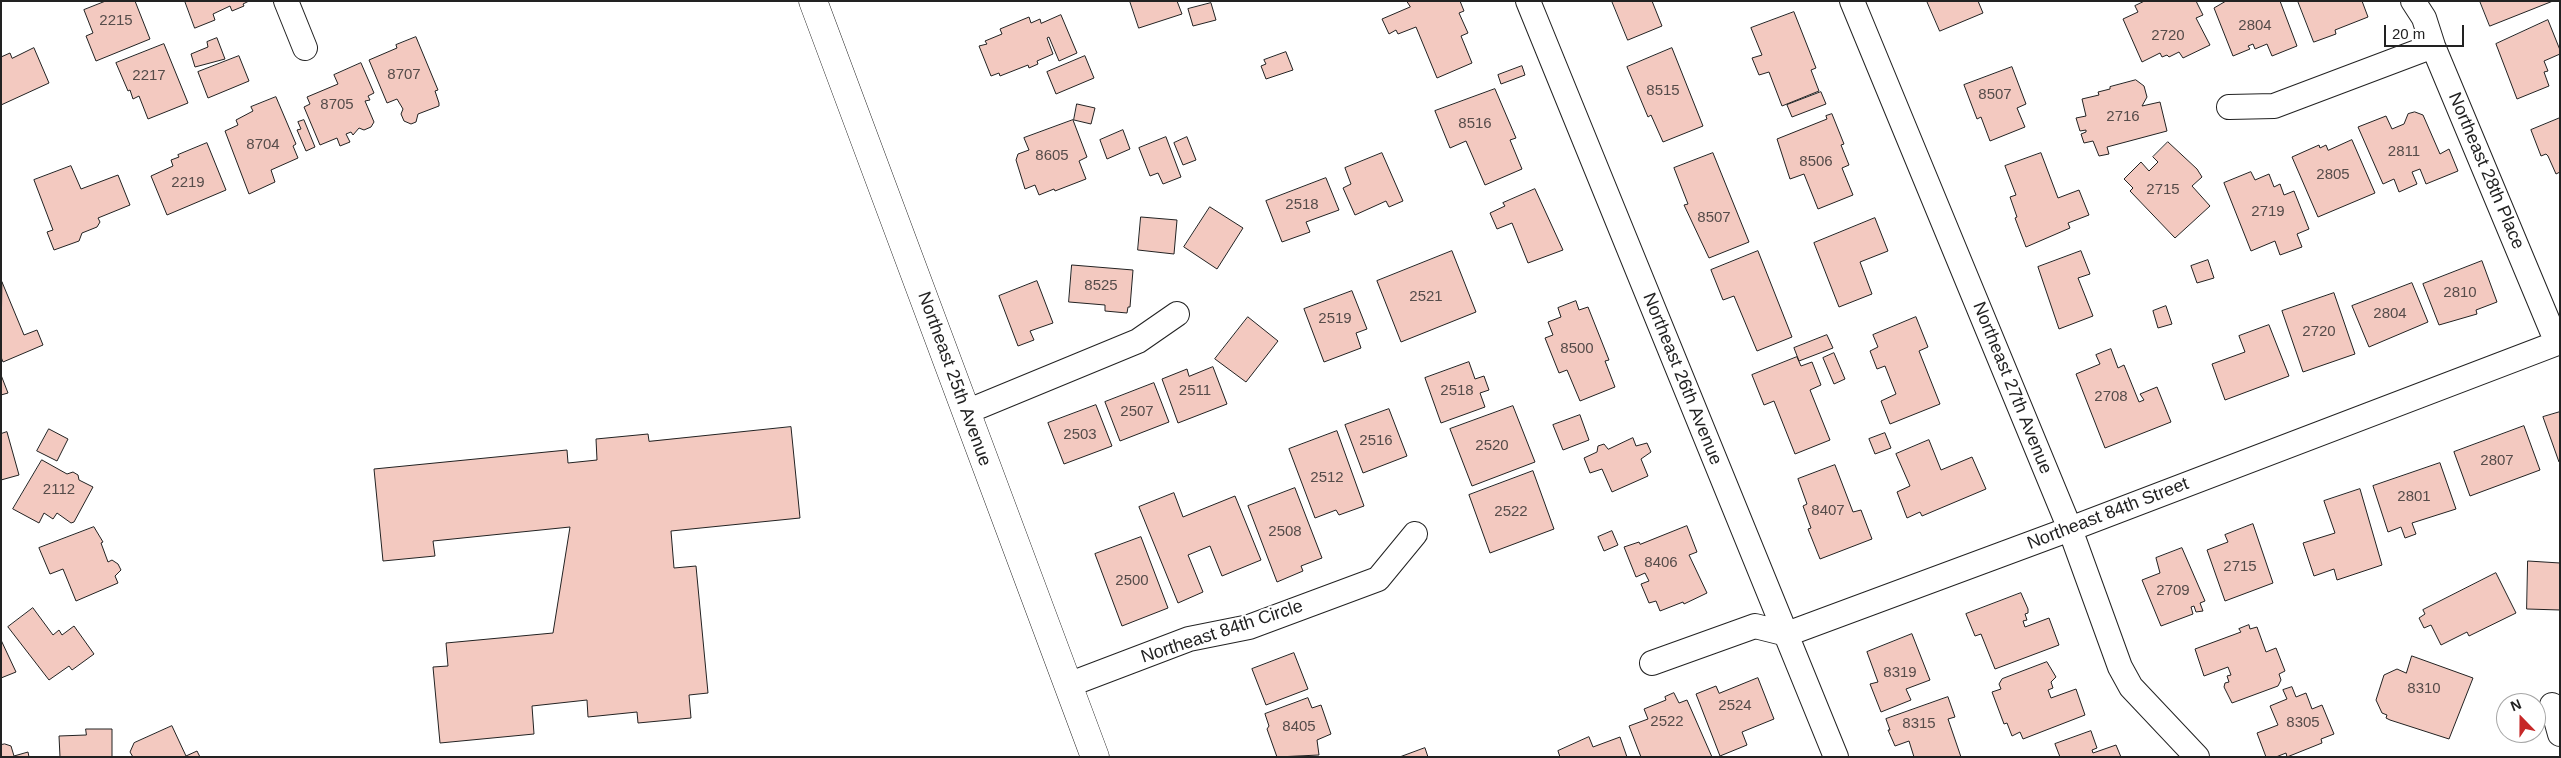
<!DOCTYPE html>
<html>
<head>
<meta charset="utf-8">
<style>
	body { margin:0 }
	#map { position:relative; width:2561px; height:758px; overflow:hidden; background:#fff; font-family:Arial,sans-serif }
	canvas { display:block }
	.frame { position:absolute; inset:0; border:2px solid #222; pointer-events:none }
	.north { position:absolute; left:2496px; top:693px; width:50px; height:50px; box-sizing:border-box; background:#fff; border:1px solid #a7a7a7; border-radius:50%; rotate:338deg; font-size:14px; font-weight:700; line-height:20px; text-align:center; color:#222 }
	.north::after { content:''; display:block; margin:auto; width:18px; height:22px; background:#c62828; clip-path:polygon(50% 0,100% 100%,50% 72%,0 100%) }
	.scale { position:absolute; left:2384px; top:25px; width:80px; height:22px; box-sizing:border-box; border:2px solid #222; border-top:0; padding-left:6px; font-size:15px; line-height:18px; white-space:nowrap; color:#222; -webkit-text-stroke:4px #fff; paint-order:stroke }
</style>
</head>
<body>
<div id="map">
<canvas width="2561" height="758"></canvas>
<div class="frame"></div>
<div class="north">N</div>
<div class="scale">20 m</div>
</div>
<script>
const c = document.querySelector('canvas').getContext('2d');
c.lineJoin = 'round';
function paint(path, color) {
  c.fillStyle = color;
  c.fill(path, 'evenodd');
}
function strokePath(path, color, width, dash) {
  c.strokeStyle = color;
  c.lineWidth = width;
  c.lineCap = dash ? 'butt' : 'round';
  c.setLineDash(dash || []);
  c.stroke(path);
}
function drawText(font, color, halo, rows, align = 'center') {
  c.font = font + ' Arial,sans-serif';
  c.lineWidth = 4;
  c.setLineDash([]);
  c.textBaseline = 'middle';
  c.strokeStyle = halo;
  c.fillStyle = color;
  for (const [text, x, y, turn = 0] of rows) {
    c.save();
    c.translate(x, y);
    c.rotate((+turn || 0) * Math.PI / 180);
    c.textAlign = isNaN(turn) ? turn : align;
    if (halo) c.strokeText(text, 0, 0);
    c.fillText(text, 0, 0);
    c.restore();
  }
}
const building = new Path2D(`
	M106 1H135L150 39 96 61 86 36 93 33 84 10Z
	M185 1H249L243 4 244 6 232 11 230 6 213 14 215 20 195 28Z
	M1130 1H1177L1182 14 1139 28Z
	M1407 1H1460L1464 11 1459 13 1468 33 1461 36 1472 63 1437 78 1416 27 1398 34 1396 30 1389 34 1382 19 1410 7Z
	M1612 1H1652L1662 26 1628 40Z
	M1927 1H1978L1983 13 1940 31Z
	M2145 1H2196L2203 15 2196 18 2210 45 2183 58 2179 52 2169 57 2167 55 2162 57 2160 53 2142 62 2123 19 2138 12 2135 6Z
	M2280 1 2297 46 2272 56 2267 44 2255 49 2253 44 2248 46 2250 49 2233 56 2214 8 2226 1Z
	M2298 1H2362L2368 17 2335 30 2336 34 2314 42Z
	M2480 1H2553L2490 26Z
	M1211 3 1216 20 1193 26 1188 9Z
	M1794 12 1816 68 1811 70 1819 91 1782 106 1769 72 1759 75 1752 58 1762 55 1751 28Z
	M1061 15 1077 53 1059 61 1049 37 1047 38 1053 54 1037 61 1038 64 1029 68 1028 65 1000 76 999 73 991 76 979 46 987 44 985 41 1002 34 1000 29 1029 17 1031 23 1040 19 1041 23Z
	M2548 20 2560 50V54L2544 61 2548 71 2544 72 2549 86 2517 99 2496 44Z
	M416 37 438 90 435 91 439 103V106L418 114 416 122 411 124 404 121 401 114 403 109 397 99 387 103 369 60 397 48 396 45Z
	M217 38 225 59 195 67 191 54 208 47 207 42Z
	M164 44 188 103 148 119 139 96 133 99 130 90 128 91 116 63Z
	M34 48 49 83 1 105V57L10 53 12 58Z
	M1672 48 1703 126 1663 142 1651 115 1648 117 1627 67Z
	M1286 52 1293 70 1266 79 1261 66 1266 64 1264 60Z
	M239 56 249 81 208 98 198 72Z
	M1085 56 1094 78 1056 94 1047 72Z
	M361 63 374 93 368 96 370 100 365 101 374 122 371 127 364 130 359 128 353 135 351 132 346 134 350 142 340 146 337 138 320 145 304 107 310 104 307 97 338 84 334 75Z
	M1522 66 1525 75 1501 84 1498 75Z
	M2012 67 2026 104 2017 108 2025 127 1990 141 1981 117 1977 119 1964 85Z
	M2136 80 2144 86 2147 97 2142 106 2160 102 2167 131 2107 147 2109 154 2099 156 2093 141 2084 143 2081 134 2086 132V130L2080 131 2076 118 2086 116 2082 99 2099 95 2098 92 2110 89V87Z
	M1495 89 1516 138 1510 140 1522 169 1485 185 1466 141 1450 148 1435 111Z
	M1821 92 1826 104 1792 117 1787 105Z
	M276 97 296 144 293 146 298 158 271 170 275 182 249 194 225 131 238 125 236 120 253 111 251 107Z
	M1077 104 1095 108 1091 124 1074 120Z
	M2415 112 2423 115 2440 154 2449 149 2458 171 2426 184 2420 169 2412 172 2417 184 2399 192 2394 179 2383 184 2358 127 2386 116 2392 129 2404 124 2408 114Z
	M1832 114 1844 144 1841 145 1849 165 1842 168 1853 195 1818 209 1804 174 1790 179 1777 139 1827 119 1826 116Z
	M2560 118V172L2556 174 2548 156 2546 154 2541 156 2531 130Z
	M304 120 315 147 306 151 297 130 301 129 298 122Z
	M1073 120 1087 157 1079 161 1086 179 1055 191 1054 189 1039 195 1035 185 1025 189 1016 160 1018 154 1029 150 1024 138Z
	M1123 130 1130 149 1107 159 1100 140Z
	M1166 137 1181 177 1163 184 1158 173 1150 176 1139 148Z
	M1187 137 1196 160 1183 165 1174 143Z
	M2352 140 2375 193 2318 217 2292 157 2319 145 2320 148 2326 145 2328 150Z
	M2168 142 2197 169 2202 177 2192 186 2210 206 2175 238 2130 191 2133 188 2124 179 2141 162 2149 171 2158 162 2153 157Z
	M207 143 226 190 167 215 151 176 173 166 171 160 179 157 178 155Z
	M1382 153 1403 201 1389 207 1386 201 1355 215 1343 188 1351 184 1345 168Z
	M1713 153 1749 242 1709 258 1684 205 1688 204 1674 168Z
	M2041 153 2058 198 2079 190 2089 215 2068 223 2070 228 2026 247 2015 218 2017 217 2010 197 2016 195 2005 166Z
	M71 166 81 189 118 175 130 205 98 218 100 222 97 227 82 233 79 241 54 250 47 232 53 230 34 180Z
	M2251 172 2255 180 2269 174 2274 187 2280 184 2284 195 2294 191 2309 229 2297 234 2302 247 2280 255 2275 241 2251 251 2224 183Z
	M1326 178 1339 210 1306 222 1310 232 1282 242 1266 201Z
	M1535 189 1563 250 1528 263 1512 223 1497 229 1490 213 1505 206 1503 203Z
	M1210 207 1243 228 1217 269 1184 247Z
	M1141 217 1177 220 1174 254 1138 250Z
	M1875 218 1888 251 1860 262 1872 294 1839 307 1814 243Z
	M1452 251 1476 312 1401 342 1377 281Z
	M1758 251 1792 337 1757 351 1734 296 1723 300 1711 270Z
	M2081 251 2090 274 2078 278 2093 316 2059 329 2038 267Z
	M2208 260 2214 278 2197 283 2191 266Z
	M2482 261 2497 302 2476 310 2477 314 2439 325 2423 284Z
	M1072 265 1133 270 1130 307H1128L1127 313 1105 311V305L1069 302Z
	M1037 281 1053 323 1030 331 1034 340 1018 346 999 296Z
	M2 282 24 335 37 330 43 345 3 362 1 357Z
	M2412 283 2428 322 2369 347 2352 306Z
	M1352 291 1367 329 1356 333 1361 348 1324 362 1304 309Z
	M2334 293 2355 354 2303 372 2282 311Z
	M1576 301 1579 310 1588 307 1609 360 1605 361 1615 387 1580 401 1567 370 1559 373 1545 338 1553 335 1548 322 1561 317 1558 308Z
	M2166 306 2172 324 2158 328 2153 311Z
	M1248 317 1278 341 1246 382 1215 359Z
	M1916 317 1928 347 1919 351 1940 404 1890 424 1881 401 1896 394 1885 366 1877 369 1870 351 1878 347 1873 335Z
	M2269 325 2289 376 2225 400 2212 364 2245 352 2239 336Z
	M1827 335 1833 348 1799 361 1794 348Z
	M2111 349 2118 368 2124 365 2139 402 2144 400 2140 394 2157 387 2171 422 2105 448 2076 374 2100 364 2096 355Z
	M1834 353 1845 379 1834 384 1823 358Z
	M1797 357 1801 366 1812 362 1821 385 1810 390 1830 440 1795 454 1774 401 1764 405 1752 375Z
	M1469 362 1475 379 1484 376 1489 390 1480 393 1485 407 1441 423 1425 378Z
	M1213 367 1227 404 1178 423 1162 379 1187 369 1189 376Z
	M1 375 8 393 1 395Z
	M1154 383 1169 422 1120 441 1105 402Z
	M1096 405 1112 446 1064 464 1048 423Z
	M1513 406 1535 462 1472 486 1450 429Z
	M1389 409 1407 456 1363 473 1345 425Z
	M2560 412V462H2559L2543 417Z
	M1580 415 1589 440 1563 450 1553 425Z
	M2524 426 2540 470 2470 496 2454 452Z
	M791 427 800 518 671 531 674 568 696 566 708 693 689 695 691 718 638 723 637 712 588 717 587 700 532 706 534 734 440 743 433 667 448 666 446 643 553 633 570 527 433 541 435 556 383 561 374 469 567 450 568 463 597 460 596 439 648 434 649 441Z
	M49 429 68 439 57 461 37 451Z
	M1337 431 1364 506 1339 515 1336 510 1315 518 1289 449Z
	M7 432 19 475 1 480V434Z
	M1885 433 1891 448 1875 454 1869 439Z
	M1633 438 1636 446 1647 443 1651 452 1641 459 1648 476 1612 492 1602 469 1590 473 1584 458 1597 452 1598 446 1604 444 1608 449Z
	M1929 440 1941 470 1972 457 1986 489 1922 516 1920 512 1907 518 1897 492 1910 486 1896 454Z
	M42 460 67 474 73 472 78 475 79 480 93 487 74 522 71 523 57 513 53 519 44 513 39 523 13 509Z
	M2440 463 2456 509 2412 523 2416 534 2405 538 2401 527 2388 532 2373 486Z
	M1835 465 1853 512 1861 510 1872 539 1820 559 1808 529 1811 528 1803 506 1807 504 1798 479Z
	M1533 471 1554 529 1490 553 1469 495Z
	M1295 488 1322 558 1301 566 1303 571 1277 582 1248 506Z
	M2360 489 2382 565 2337 580 2334 569 2314 576 2303 543 2335 533 2324 501Z
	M1174 493 1183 517 1235 496 1261 560 1222 576 1210 546 1188 555 1203 592 1178 603 1139 507Z
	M2253 524 2273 583 2225 601 2207 550 2228 542 2225 535Z
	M1687 526 1697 552 1689 555 1707 593 1684 604 1683 602 1660 611 1656 601 1649 603 1641 584 1649 581 1645 573 1636 577 1624 547 1639 542 1640 544Z
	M94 527 103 542 101 543 108 562 112 560 118 564 121 570 115 576 118 583 76 601 63 569 50 574 39 548Z
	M1612 531 1618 545 1604 551 1598 537Z
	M1141 537 1168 608 1122 626 1095 554Z
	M2182 548 2205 601 2200 603 2203 611 2196 612 2194 606 2191 607 2193 614 2161 626 2142 580 2160 573 2156 558Z
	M2528 561 2560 563V610L2527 609Z
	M2496 573 2516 613 2469 636 2467 632 2441 645 2431 625 2424 628 2419 618 2425 614 2423 610Z
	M2021 593 2028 609V613L2025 614 2027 620 2023 621 2025 627 2049 618 2059 645 1995 669 1981 634 1975 636 1966 614Z
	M33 608 53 635 59 630 62 635 74 626 94 654 72 670 69 666 49 680 8 627Z
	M2249 625 2250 629 2257 627 2266 652 2276 648 2285 671 2279 674 2281 680 2278 686 2232 703 2224 687 2225 683 2229 682 2227 676 2231 675 2228 667 2204 676 2195 649 2241 632 2239 629Z
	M1912 634 1930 680 1906 689 1911 700 1881 712 1870 684 1878 682 1867 652Z
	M1 640 16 672 1 678Z
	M1294 653 1308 689 1266 705 1252 669Z
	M2412 656 2473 678 2449 739 2390 720 2386 718 2387 715 2382 713 2376 700 2384 675 2397 669 2406 673Z
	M2047 662 2056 677 2051 682 2053 688 2048 690 2051 698 2076 689 2085 715 2023 739 2020 732 2012 736 2007 723 2004 724 1992 692 2001 689 1999 684 2002 679Z
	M1758 678 1774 719 1742 732 1747 745 1720 756 1696 694 1716 686 1719 693Z
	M2292 687 2296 697 2306 693 2312 709 2322 705 2334 734 2321 739 2322 743 2287 757 2286 753 2276 757H2266L2257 733 2278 725 2270 706 2287 699 2283 690Z
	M1674 693 1679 703 1687 700 1712 757H1641L1629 726 1648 719 1644 709 1666 700 1665 697Z
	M1948 697 1955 717 1948 719 1961 757H1914L1909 741 1895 746 1888 730H1890L1886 719Z
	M1308 698 1312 708 1321 705 1331 734 1317 740 1319 755 1277 757 1267 729 1269 726 1265 714Z
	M172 726 186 756 197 751 200 757H133L130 752 134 743Z
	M86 729H112V757H60L59 736 86 735Z
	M2091 731 2097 748 2092 750 2093 753 2116 745 2121 757H2060L2055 744Z
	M1589 737 1593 747 1620 737 1627 757H1560L1558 751Z
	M5 744 11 746 14 756 28 752 29 757H1V745Z
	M1425 748 1428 757H1400Z`);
const street = new Path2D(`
	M286 1 305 48
	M1528 1 1836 757
	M1852 1 2070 529 2120 667 2131 687 2197 757
	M2413 1 2424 18 2433 46 2557 343
	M2229 107 2274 106 2433 46
	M966 412 1138 341 1177 314
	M1652 663 1755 626 1787 634 2070 529 2560 342
	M1068 685 1189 639 1249 627 1378 579 1415 534
	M2552 705 2560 734`);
const secondary = new Path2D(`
	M813 1 1095 757`);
const numberNames = [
	["2215",116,21],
	["2804",2255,26],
	["2720",2168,36],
	["8707",404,75],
	["2217",149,76],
	["8515",1663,91],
	["8507",1995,95],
	["8705",337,105],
	["2716",2123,117],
	["8516",1475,124],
	["8704",263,145],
	["2811",2404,152],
	["8605",1052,156],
	["8506",1816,162],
	["2805",2333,175],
	["2219",188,183],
	["2715",2163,190],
	["2518",1302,205],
	["2719",2268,212],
	["8507",1714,218],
	["8525",1101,286],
	["2810",2460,293],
	["2521",1426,297],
	["2804",2390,314],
	["2519",1335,319],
	["2720",2319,332],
	["8500",1577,349],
	["2511",1195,391],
	["2518",1457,391],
	["2708",2111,397],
	["2507",1137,412],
	["2503",1080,435],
	["2516",1376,441],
	["2520",1492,446],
	["2807",2497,461],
	["2512",1327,478],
	["2112",59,490],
	["2801",2414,497],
	["8407",1828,511],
	["2522",1511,512],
	["2508",1285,532],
	["8406",1661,563],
	["2715",2240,567],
	["2500",1132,581],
	["2709",2173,591],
	["8319",1900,673],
	["8310",2424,689],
	["2524",1735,706],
	["2522",1667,722],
	["8305",2303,723],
	["8315",1919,724],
	["8405",1299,727]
];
const streetNames = [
	["Northeast 28th Place",2486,171,67],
	["Northeast 25th Avenue",954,379,70],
	["Northeast 26th Avenue",1682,379,68],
	["Northeast 27th Avenue",2012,388,68],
	["Northeast 84th Street",2108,514,-21],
	["Northeast 84th Circle",1222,632,-18]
];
paint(building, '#f3c9c0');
strokePath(building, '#222', 1);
strokePath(street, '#222', 26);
strokePath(secondary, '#222', 29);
strokePath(street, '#fff', 24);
strokePath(secondary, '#fff', 28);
drawText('15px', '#564c4a', null, numberNames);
drawText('18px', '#222', '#fff', streetNames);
</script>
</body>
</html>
